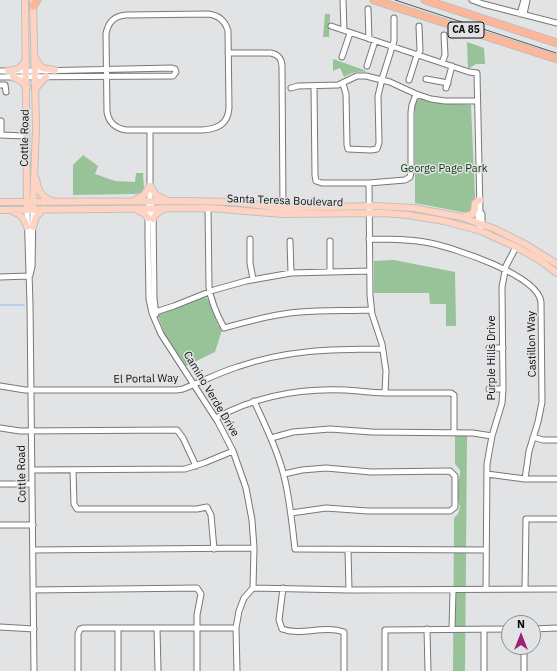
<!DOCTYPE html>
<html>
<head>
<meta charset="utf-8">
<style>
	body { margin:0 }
	#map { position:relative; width:557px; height:671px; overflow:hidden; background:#e2e3e4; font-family:"IBM Plex Sans",sans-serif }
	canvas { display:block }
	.north { position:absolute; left:501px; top:615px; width:40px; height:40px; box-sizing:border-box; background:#e2e3e4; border:1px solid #8c8d8e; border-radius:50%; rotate:0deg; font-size:11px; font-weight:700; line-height:16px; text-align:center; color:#0c0c0d }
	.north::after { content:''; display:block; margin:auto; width:14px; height:18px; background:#9b2179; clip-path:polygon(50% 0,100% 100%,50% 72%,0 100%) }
</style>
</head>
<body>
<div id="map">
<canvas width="557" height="671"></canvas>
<div class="north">N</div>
</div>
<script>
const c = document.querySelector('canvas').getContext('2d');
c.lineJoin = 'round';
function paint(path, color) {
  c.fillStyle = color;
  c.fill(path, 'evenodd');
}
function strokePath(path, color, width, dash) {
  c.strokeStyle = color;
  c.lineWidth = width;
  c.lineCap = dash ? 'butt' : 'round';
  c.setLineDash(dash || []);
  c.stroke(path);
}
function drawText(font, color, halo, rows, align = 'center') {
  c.font = font + ' "IBM Plex Sans",sans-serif';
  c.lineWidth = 3;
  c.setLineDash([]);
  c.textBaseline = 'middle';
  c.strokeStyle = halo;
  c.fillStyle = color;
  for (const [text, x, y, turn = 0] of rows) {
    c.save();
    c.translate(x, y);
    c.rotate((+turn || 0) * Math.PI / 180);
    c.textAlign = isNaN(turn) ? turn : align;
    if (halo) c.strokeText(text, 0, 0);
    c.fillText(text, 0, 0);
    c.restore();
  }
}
const green = new Path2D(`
	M325 14H330L329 37H323Z
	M467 42 484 48 485 64H476L468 69Z
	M333 59 364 70 366 72C357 71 352 72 344 77L340 68 333 71Z
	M420 98 446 103 471 105 475 197 472 214 415 203V101Z
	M83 155 98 166 95 174 115 181 135 182 136 173H143L144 189 142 193 135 194 73 195V165Z
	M394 260 455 272 456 326H446V304H430L429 293H374V261Z
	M202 297H205L208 299 218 325 222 330 215 352 186 366 165 335 158 316 161 313Z
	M455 436H467L465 671H453L454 518 458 514 460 507 458 500V483L460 474V470L455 464Z`);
const stream = new Path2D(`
	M0 305H24`);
const minor = new Path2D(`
	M472 0 483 4 557 23
	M343 1 344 30
	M368 9 369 39
	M208 14C218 15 225 20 228 31L229 108C228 124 218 129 202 130H126C115 128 109 123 107 112L106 34C108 22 114 16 126 15Z
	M520 14 524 0
	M524 14 527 0
	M331 26 469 72 477 73 480 212 482 214V221L480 224
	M228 53H271C279 55 282 59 282 67L283 208
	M342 57 350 33
	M442 63 445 55 444 35
	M367 66 375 41
	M0 71H35L172 68 175 69 176 72 173 76 0 77
	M426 79 448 83
	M409 80 417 55 420 51 419 26
	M343 84 346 94 347 145 348 149 371 150 377 149 379 143 378 96 382 79 394 41V18
	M0 85H5L6 92
	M314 86 315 175 316 181 322 183H369L405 180 410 177 411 172V112L412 105 416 94
	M291 88 298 86 338 85 357 76H366L390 82 416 94 431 99 445 101H477
	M446 88 452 66
	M1 121V135
	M150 131V201L148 209V238L149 299 152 313 161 334 218 422 233 451 246 488 252 520 254 548 253 588 244 598 239 611 236 628 237 671
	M0 135 26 136
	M369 183 370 295 372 314 382 344 386 371 385 393
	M151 205 153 209 154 299 156 314
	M208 208 209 287C211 302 217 315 224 328 250 321 274 314 300 312 324 310 348 311 371 310
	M27 209 30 304 34 671
	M480 212 478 214C478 220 480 225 481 231
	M250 239V263L253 279
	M369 239C390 239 410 239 430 243 454 248 538 275 541 302L542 402 538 422 529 451 525 479
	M290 241 291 273
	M330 241V271
	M30 275 32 267 33 209
	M0 277 29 276
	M152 313 174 306 214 290 246 281 291 273 369 271
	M489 348H503
	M0 386 25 390H176L183 389C201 382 218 373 237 367 286 350 331 349 382 349
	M489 389H503
	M254 401C265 425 277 449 284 476 290 500 292 524 295 549L486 550
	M216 418C256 396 301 388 346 390 360 391 373 393 386 393 408 393 429 393 451 393L454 395V432
	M0 428 20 431 177 430 183 438 196 466
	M533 437 543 440H557
	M271 438 293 432 330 429 372 432 473 433 492 436
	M32 470 185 469 204 463 233 451
	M73 470 74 504 77 509H197L207 507 211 515 214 549
	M284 474 302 470 326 468 371 472 450 471 455 476V507L450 511H368L326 508 291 513
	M487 474 525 479H557
	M0 484H32
	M0 525H33
	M33 550 254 548
	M348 550 349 590
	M253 588 349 590 557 589
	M283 588 279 620 282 629C301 636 324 625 344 632V671
	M486 589 487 464 492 436 502 403 503 389 502 287 506 266 516 247
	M525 589 526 519H557
	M33 590 197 588 201 594 197 615V671
	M0 627 34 629
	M118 628V671
	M157 628 158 671
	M427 629 428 671
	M452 629 453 590
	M533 629 557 628
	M78 671V634L80 629 83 628H236
	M385 671V630L509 629
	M484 671V629
	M524 671V647`);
const major = new Path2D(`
	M25 0 27 206
	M35 58 42 68 55 70
	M8 71 18 69 26 61
	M13 77 21 81 27 87
	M35 89 46 77
	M36 179C38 191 40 196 52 201
	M135 200 144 195 150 186 156 195 166 200
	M0 202 187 201 233 202 283 208 374 206 414 208 461 217 495 229 525 244 557 264
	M33 206 36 128 33 1
	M0 210 208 208 283 214 383 213 408 215 444 221 481 231 516 247 538 259 557 273
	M137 210 145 214 148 218
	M12 211C20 214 24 218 27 227
	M462 217 473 214 474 211 475 203 480 200
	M153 219 156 214 165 208
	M33 227 36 217 43 209`);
const highway = new Path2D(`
	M374 0 557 59
	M425 0 557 43
	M33 6 37 0`);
const tram = new Path2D(`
	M395 0 556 53`);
const shields = [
	[466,30,36]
];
const shieldNames = [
	["CA 85",466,30]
];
const streetNames = [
	["Cottle Road",25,138,-89],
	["Santa Teresa Boulevard",285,201,2],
	["Castillon Way",532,344,-91],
	["Purple Hills Drive",492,358,-90],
	["El Portal Way",146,379,-1],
	["Camino Verde Drive",211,394,59],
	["Cottle Road",22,474,-91]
];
const parkNames = [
	["George Page Park",444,169]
];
paint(green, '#98c298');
strokePath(stream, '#8bbaf4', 1);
strokePath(minor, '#787879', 7);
strokePath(major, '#c0c0c0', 8);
strokePath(highway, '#c0c0c0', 9);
strokePath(minor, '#fff', 5);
strokePath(major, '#fed3c2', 6);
strokePath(highway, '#fdb699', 7);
strokePath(tram, '#59595a', 1);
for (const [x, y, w] of shields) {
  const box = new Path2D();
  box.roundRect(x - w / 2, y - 8, w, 16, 3);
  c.fillStyle = '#e2e3e4';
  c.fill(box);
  strokePath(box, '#0c0c0d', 1);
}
drawText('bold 10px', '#0c0c0d', null, shieldNames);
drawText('11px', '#0c0c0d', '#e2e3e4', streetNames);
drawText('11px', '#0d3510', '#e2e3e4', parkNames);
</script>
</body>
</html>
